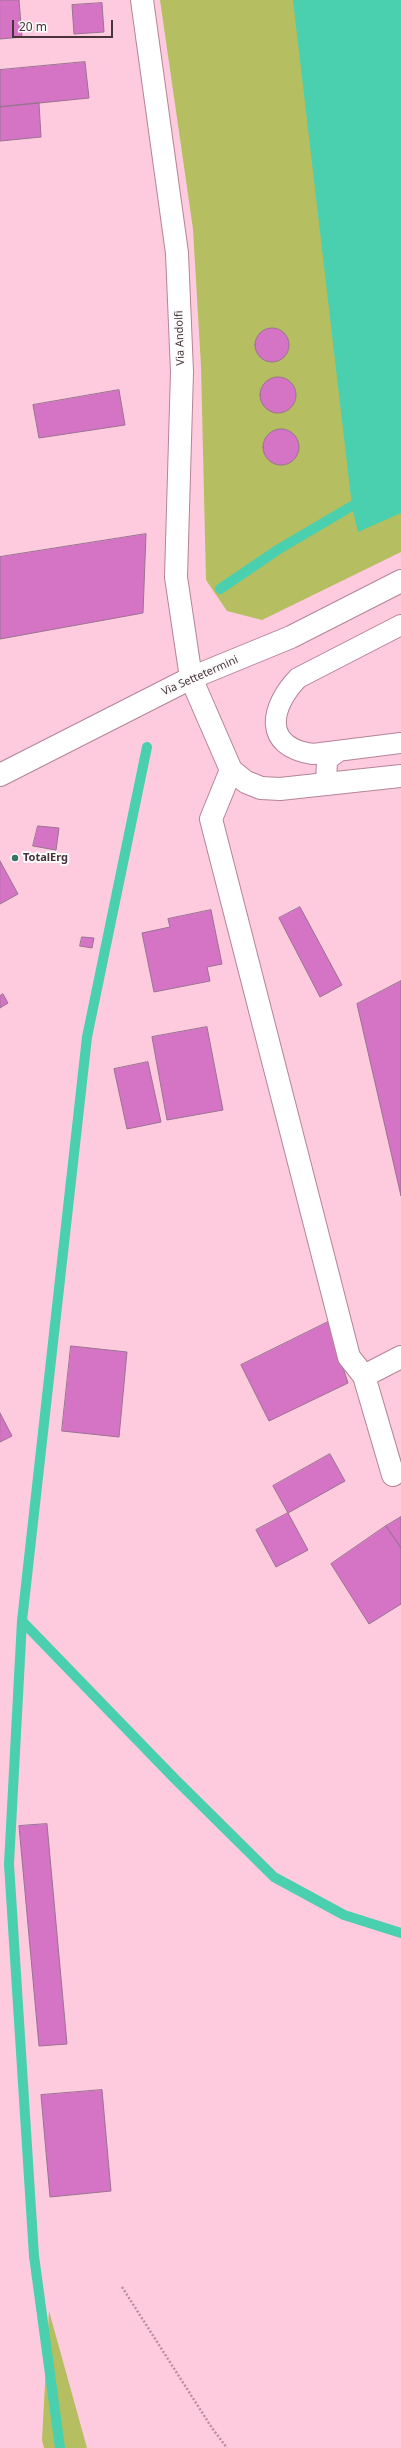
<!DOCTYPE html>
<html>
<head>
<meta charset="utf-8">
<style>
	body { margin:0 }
	#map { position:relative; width:401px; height:2448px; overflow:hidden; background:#fecade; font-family:"Noto Sans",sans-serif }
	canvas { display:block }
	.scale { position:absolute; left:12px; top:20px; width:101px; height:18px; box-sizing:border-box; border:2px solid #48333b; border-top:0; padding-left:5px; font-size:12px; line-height:14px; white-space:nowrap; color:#48333b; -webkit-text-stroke:3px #fbfbfb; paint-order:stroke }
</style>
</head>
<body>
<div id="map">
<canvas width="401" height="2448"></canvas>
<div class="scale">20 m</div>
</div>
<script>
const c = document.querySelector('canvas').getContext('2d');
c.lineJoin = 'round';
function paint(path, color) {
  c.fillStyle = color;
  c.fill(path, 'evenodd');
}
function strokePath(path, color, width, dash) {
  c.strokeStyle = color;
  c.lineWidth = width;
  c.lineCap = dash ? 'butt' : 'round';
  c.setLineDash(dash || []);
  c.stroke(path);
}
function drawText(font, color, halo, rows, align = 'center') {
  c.font = font + ' "Noto Sans",sans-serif';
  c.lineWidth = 4;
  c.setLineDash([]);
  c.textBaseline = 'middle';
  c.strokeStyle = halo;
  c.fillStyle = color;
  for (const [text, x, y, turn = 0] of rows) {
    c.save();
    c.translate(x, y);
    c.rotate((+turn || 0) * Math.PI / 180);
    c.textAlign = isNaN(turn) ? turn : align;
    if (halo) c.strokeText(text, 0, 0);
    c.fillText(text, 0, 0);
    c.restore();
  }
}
const green = new Path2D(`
	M160 0H401V552L262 620 227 611 206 580 201 366 193 229Z
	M49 2311 87 2448H44L42 2440Z`);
const water = new Path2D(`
	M293 0H401V513L358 532 352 506Z`);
const stream = new Path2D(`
	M220 589 279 549 352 506
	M22 1621 174 1778 274 1877 344 1915 401 1933
	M60 2448 34 2256 9 1864 22 1621 87 1037 147 747`);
const building = new Path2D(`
	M0 0H19L22 37 0 39Z
	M102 3 104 32 74 34 72 5Z
	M85 62 89 98 0 107V70Z
	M39 103 41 137 0 141V107Z
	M255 345a17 17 0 1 1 34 0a17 17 0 1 1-34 0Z
	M260 395a18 18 0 1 1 36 0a18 18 0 1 1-36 0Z
	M119 390 125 425 39 438 33 405Z
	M263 447a18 18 0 1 1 36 0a18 18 0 1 1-36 0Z
	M146 534 143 613 0 639V557Z
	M38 826 59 828 56 850 33 846Z
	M0 861 18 894 0 904Z
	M300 907 342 985 320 997 279 918Z
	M211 910 222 964 207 967 210 981 154 992 142 933 170 927 168 919Z
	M82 937 94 938 92 948 80 946Z
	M401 981V1196L357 1004Z
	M3 994 8 1003 0 1008V996Z
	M207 1027 223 1110 167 1120 152 1037Z
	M148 1062 161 1122 127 1129 114 1069Z
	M328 1322 348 1383 269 1421 241 1365Z
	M71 1346 127 1352 119 1437 62 1431Z
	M0 1413 12 1436 0 1442Z
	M330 1454 345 1481 288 1513 273 1486Z
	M288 1513 308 1550 276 1567 256 1530Z
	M401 1517V1548L386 1526Z
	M386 1526 401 1548V1604L369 1624 331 1564Z
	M47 1824 67 2044 39 2046 19 1826Z
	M102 2090 111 2191 50 2197 41 2095Z`);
const path = new Path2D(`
	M122 2287 212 2428 227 2448`);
const service = new Path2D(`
	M401 625 298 678C270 707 262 747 313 754L401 743
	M326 785 327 760 339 751`);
const minor = new Path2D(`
	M191 678 231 770 246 782 261 788 280 789 401 776
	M231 770 211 819 349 1357 364 1376 393 1475
	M364 1376 401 1357`);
const tertiary = new Path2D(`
	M142 0 177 253 182 372 176 577 191 678`);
const secondary = new Path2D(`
	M0 775 191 678 291 637 401 581`);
const markers = [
	[15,858,4,"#357564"]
];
const streetNames = [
	["Via Andolfi",180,338,-92],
	["Via Settetermini",200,676,-24]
];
const poiNames = [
	["TotalErg",23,858]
];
paint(green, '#b5be61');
paint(water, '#4acfaf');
strokePath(stream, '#4acfaf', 10);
paint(building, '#d574c5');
strokePath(building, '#997391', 1);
strokePath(service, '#b48497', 22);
strokePath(minor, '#b48497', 24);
strokePath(tertiary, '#b48497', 24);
strokePath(secondary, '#b48497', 24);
strokePath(path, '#b78f9f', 2.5, [2, 2]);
strokePath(service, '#fff', 20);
strokePath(minor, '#fff', 22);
strokePath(tertiary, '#fff', 22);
strokePath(secondary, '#fff', 22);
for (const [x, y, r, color] of markers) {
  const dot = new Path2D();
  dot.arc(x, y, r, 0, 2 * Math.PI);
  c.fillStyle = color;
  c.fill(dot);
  strokePath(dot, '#fbfbfb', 1.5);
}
drawText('11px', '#48333b', '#fbfbfb', streetNames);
drawText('bold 11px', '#48333b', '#fbfbfb', poiNames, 'left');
</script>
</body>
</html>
